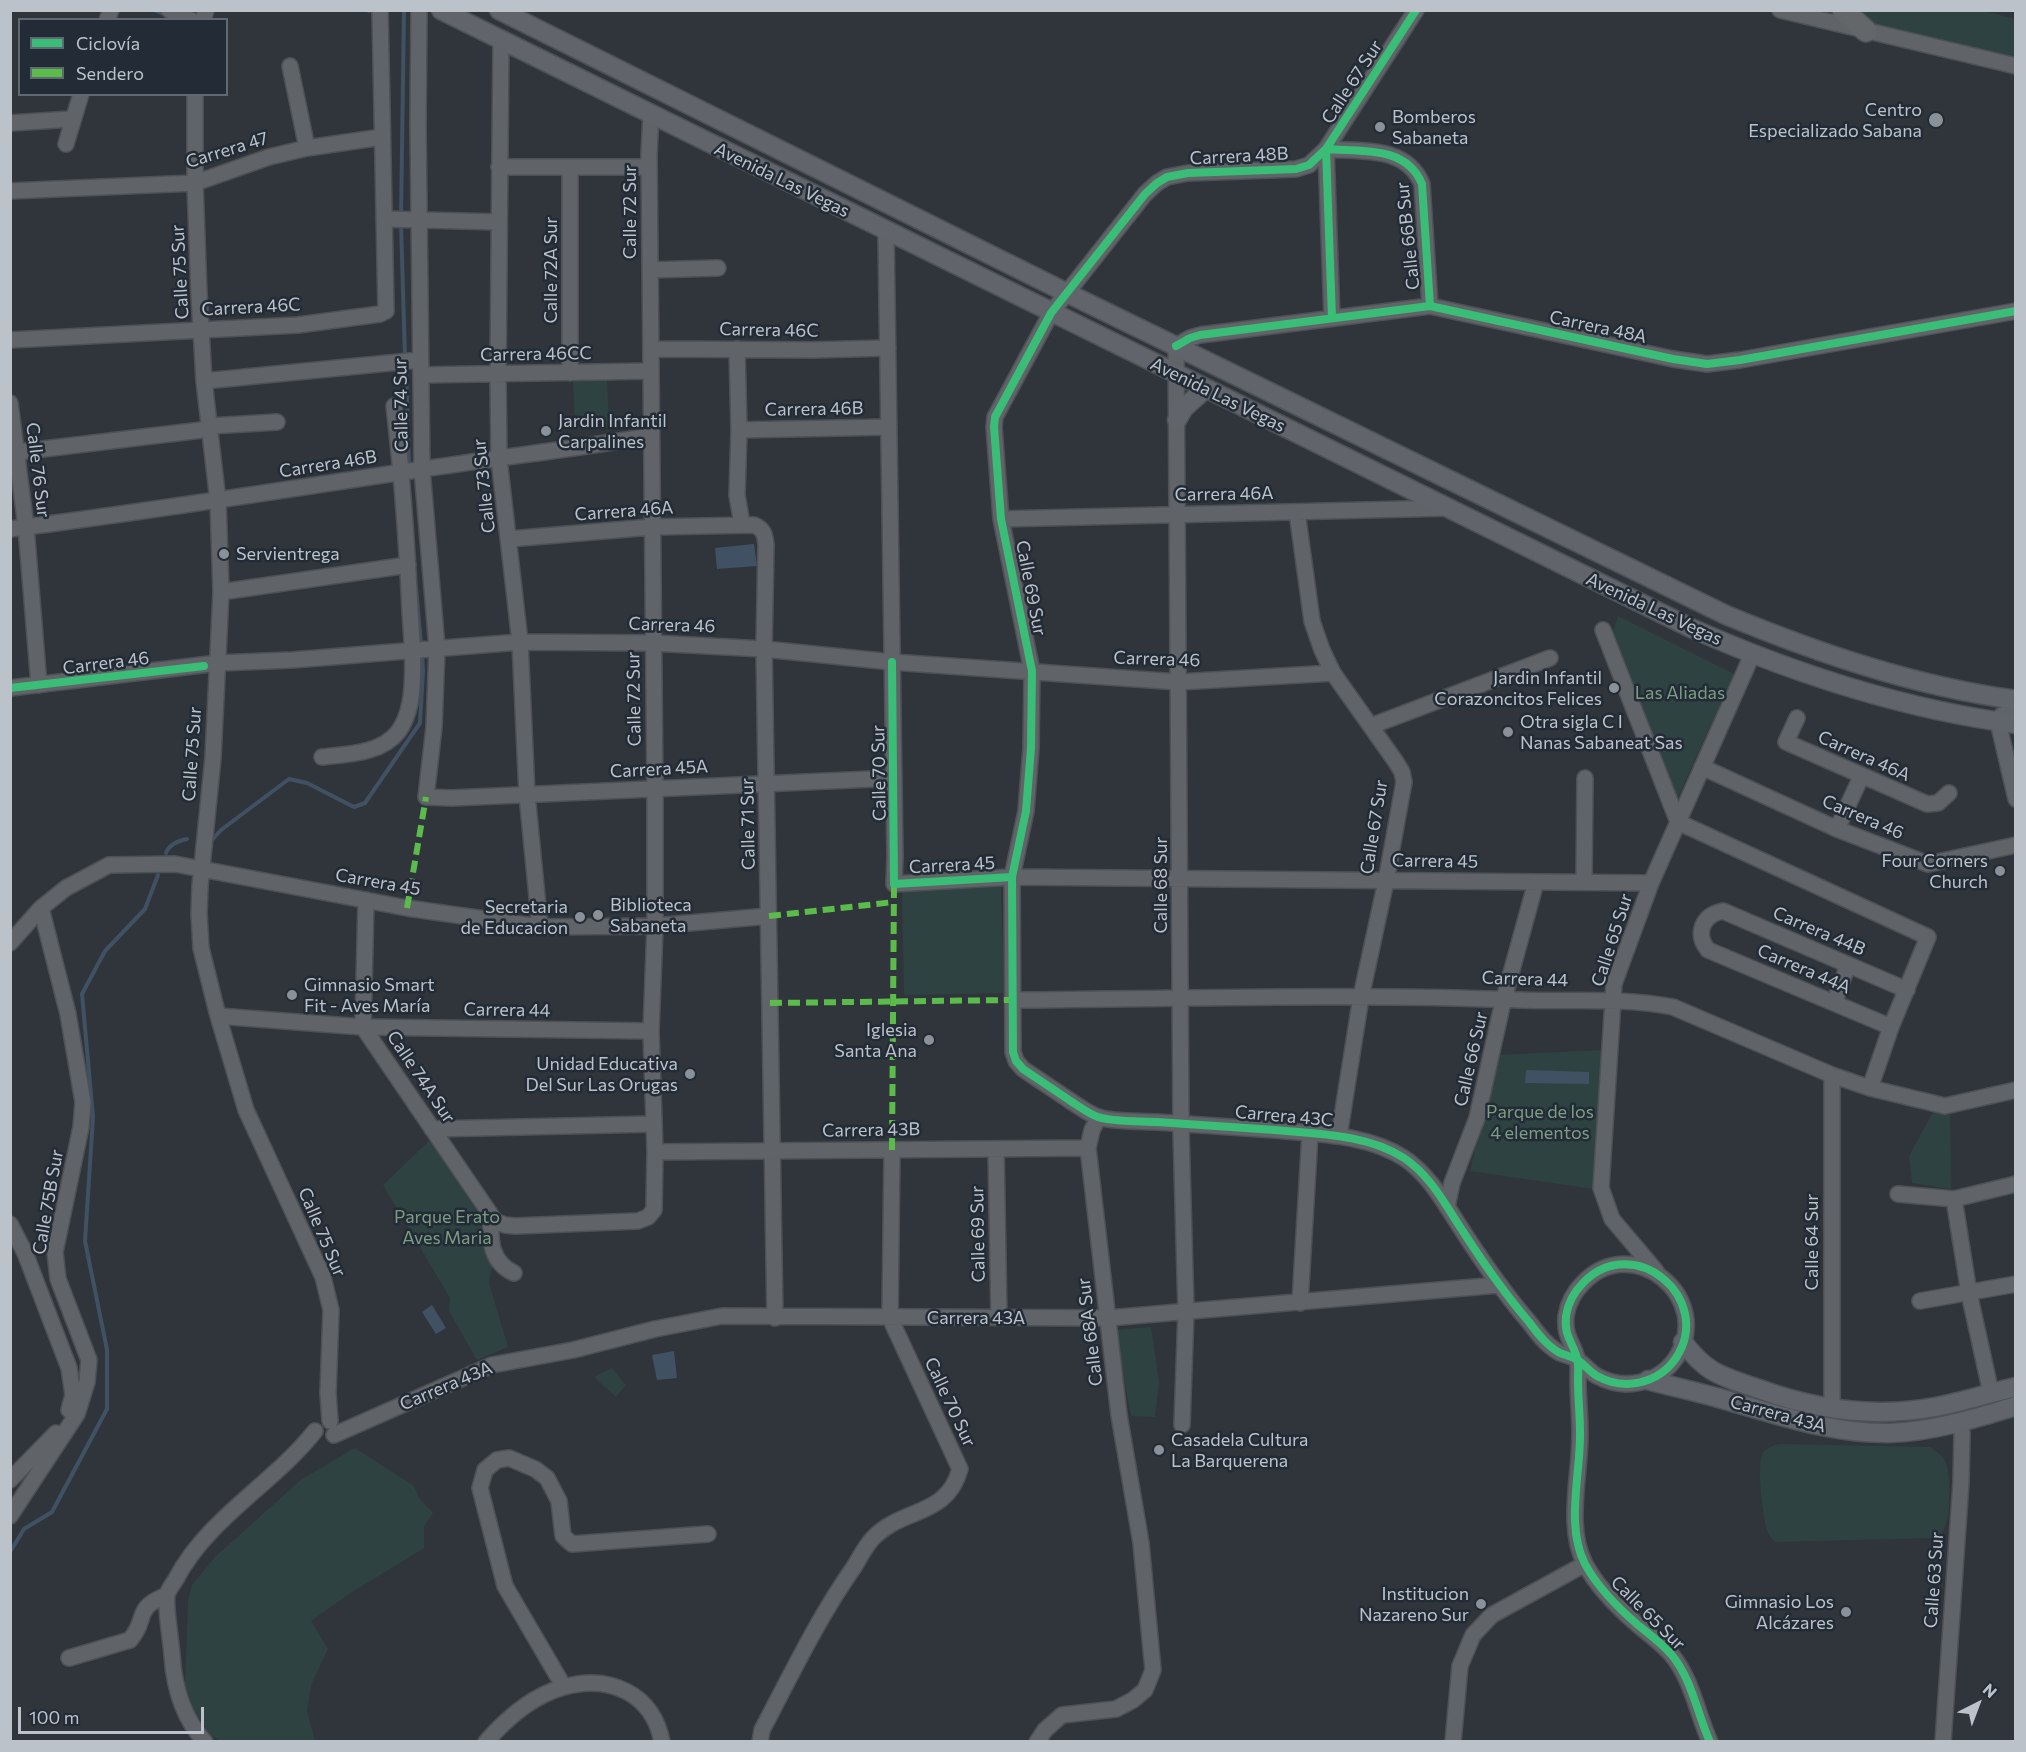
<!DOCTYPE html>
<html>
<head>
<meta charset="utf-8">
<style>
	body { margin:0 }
	#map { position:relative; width:2026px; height:1752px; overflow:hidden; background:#2f353b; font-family:Commissioner,sans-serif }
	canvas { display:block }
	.frame { position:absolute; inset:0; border:12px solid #bbc2ca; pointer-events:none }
	.legend { position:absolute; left:18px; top:18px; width:210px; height:78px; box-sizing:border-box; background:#232c36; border:2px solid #606871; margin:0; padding:8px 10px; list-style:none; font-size:18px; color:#bbc2ca }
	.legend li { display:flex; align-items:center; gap:12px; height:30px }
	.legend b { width:30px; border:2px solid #606871 }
	.north { position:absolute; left:1948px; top:1674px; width:60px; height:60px; -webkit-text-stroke:4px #232c36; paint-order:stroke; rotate:42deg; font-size:16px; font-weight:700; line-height:24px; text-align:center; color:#bbc2ca }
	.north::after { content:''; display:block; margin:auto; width:21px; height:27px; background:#bbc2ca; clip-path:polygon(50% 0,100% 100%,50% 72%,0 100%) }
	.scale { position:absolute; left:18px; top:1707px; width:186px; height:27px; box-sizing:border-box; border:3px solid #bbc2ca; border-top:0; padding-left:8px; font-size:18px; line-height:21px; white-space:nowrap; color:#bbc2ca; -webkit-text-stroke:4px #232c36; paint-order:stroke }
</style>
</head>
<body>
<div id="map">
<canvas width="2026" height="1752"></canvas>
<div class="frame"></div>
<ul class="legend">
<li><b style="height:8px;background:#3abd76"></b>Ciclovía</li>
<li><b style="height:8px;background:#5cbc4b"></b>Sendero</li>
</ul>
<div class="north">N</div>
<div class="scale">100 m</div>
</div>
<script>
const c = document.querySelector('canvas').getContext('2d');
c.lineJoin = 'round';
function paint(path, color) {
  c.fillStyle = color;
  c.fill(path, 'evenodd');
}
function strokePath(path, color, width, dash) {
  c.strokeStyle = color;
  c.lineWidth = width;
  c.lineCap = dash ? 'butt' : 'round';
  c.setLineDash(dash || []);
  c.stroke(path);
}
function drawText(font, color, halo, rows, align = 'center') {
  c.font = font + ' Commissioner,sans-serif';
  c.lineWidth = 5;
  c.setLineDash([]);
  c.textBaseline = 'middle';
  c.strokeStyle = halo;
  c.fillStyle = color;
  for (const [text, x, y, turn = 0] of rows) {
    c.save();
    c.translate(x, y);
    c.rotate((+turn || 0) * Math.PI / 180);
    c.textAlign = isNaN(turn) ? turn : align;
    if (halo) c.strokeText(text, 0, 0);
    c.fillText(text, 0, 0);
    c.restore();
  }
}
const green = new Path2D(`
	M1980 10 2015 19V61L1868 26 1852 11Z
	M607 380 609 428 575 429 573 381Z
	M1618 616 1734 674 1677 799 1613 632Z
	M1001 884 1004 993 904 995 902 887Z
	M1603 1050 1594 1189 1470 1171 1497 1055Z
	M1933 1112 1950 1115 1951 1189 1912 1183 1909 1156Z
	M431 1139 479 1215 493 1261 489 1283 508 1347 477 1360 449 1311 450 1298 383 1185Z
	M1151 1327 1159 1383 1155 1417 1131 1416 1115 1330Z
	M612 1368 626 1385 616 1397 594 1377Z
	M1780 1444 1930 1447C1937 1452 1944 1456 1946 1464 1951 1478 1951 1519 1943 1531 1940 1536 1936 1537 1931 1538L1775 1542C1771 1538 1769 1535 1767 1530 1763 1516 1756 1465 1763 1453 1767 1447 1775 1445 1780 1444Z
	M355 1448 414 1486 419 1498 433 1513 424 1526V1548L349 1594 311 1621 328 1649 311 1685 307 1711 315 1741H220L209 1733 195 1712 185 1688 188 1602 192 1585 216 1556 302 1479Z`);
const water = new Path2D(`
	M754 544 757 566 717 569 715 548Z
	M1526 1070 1589 1072V1084L1525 1083Z
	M432 1305 446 1328 436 1334 422 1312Z
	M674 1351 677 1378 657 1380 652 1355Z`);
const stream = new Path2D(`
	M154 10 161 13
	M367 10 369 11
	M401 217 404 10
	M401 224 405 358
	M406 365 409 469
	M416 587 421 645
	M213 839 221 830 289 779 307 783 354 807 365 803 420 723 423 671 422 653
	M166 853C169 844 178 841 187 839
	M10 1552 24 1529 52 1512 107 1409V1350L85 1241 93 1117 82 994 105 951 145 909 158 875`);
const minor = new Path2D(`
	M169 10 191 20
	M419 10 418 124 422 469 437 648 434 727 426 797 452 798 894 778
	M1416 10 1326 149 1309 165 1296 169 1188 173 1167 177 1157 183 1145 194 1051 313 995 417 994 427 1001 519 1032 671 1031 748 1026 811 1012 877 1013 1052 1016 1061 1023 1069C1039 1080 1056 1091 1072 1102 1080 1107 1089 1114 1098 1117 1112 1122 1141 1121 1157 1122 1196 1125 1236 1127 1275 1130 1317 1134 1367 1134 1404 1158 1431 1176 1446 1206 1464 1233 1484 1264 1505 1294 1529 1322 1538 1334 1547 1346 1560 1353 1565 1355 1570 1356 1574 1358 1583 1362 1588 1371 1597 1376 1624 1391 1658 1384 1676 1358 1715 1298 1633 1231 1583 1283 1574 1292 1568 1303 1566 1316 1564 1336 1572 1341 1577 1358 1579 1364 1578 1373 1578 1380 1578 1397 1580 1415 1580 1432 1581 1472 1565 1526 1585 1564 1598 1588 1617 1607 1638 1625 1649 1634 1661 1643 1671 1654 1692 1679 1697 1713 1710 1742
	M1780 10 2016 66
	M107 20 111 10
	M203 20 206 10
	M501 40 498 374 499 459 520 642 527 795 540 927
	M290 66 307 148
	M195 94V183L199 294 204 381 218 501 221 592 213 758 200 886 199 914 201 948 218 1016 246 1110 323 1277 331 1310 328 1393 330 1421
	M10 123 72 119
	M66 144 81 94
	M1326 149C1361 152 1406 145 1422 184L1430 306
	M1326 149 1332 318
	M499 167H649
	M570 167V373
	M10 191 195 183 269 157 307 148 382 137
	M384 219 499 222
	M886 231 895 856 894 884 1012 877 1651 883
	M650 270 718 268
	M10 340 298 325 380 314 386 311 380 10
	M651 349 812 350 888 348
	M737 349 739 430 737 495 742 524
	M421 375 651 371
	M204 381 420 360
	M10 403 26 527 39 685
	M210 426 277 422
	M739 430 889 427
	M10 453 210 429
	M1297 512 1312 621 1322 650 1333 673 1396 762 1402 772 1404 782 1386 881 1361 997 1339 1136
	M1001 519 1448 508
	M10 529C146 512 281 490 417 470 495 458 573 449 651 436
	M509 539 652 527 754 525C764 529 765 535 766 545L764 649 775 1318
	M221 592 408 565
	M1603 630 1678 822 1928 937 1891 1027 1870 1088
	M10 688 218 663 292 660 520 642 653 643 764 649 892 662 1179 682 1333 673
	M2016 710 2002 715 1998 722 2016 799
	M1797 718 1786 742 1927 804 1938 803 1949 793
	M1371 726 1550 658
	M322 757C347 754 381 754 398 732 404 724 408 713 410 703 415 676 412 639 410 612 407 543 402 474 394 406
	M1702 767 1837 829 1928 864 2016 845
	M1837 829 1861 777
	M1584 882 1585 778
	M366 900 363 1027 495 1221 505 1225 515 1226 638 1221 648 1217 654 1210 655 1152 651 1031 655 926V789L649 154 651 114
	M10 943 41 908 66 888 109 865 175 864 407 908 540 927 655 926 769 916
	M1012 1000C1181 999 1351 993 1520 1000 1571 1002 1622 997 1673 1007L1832 1075 1870 1088 1945 1106 2016 1090
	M1834 1003 1848 965
	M218 1016 363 1027 651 1031
	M1891 1027 1708 950C1695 934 1702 915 1723 911L1907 990
	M432 1129 654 1124
	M996 1149 999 1318
	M655 1152 1088 1148
	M1898 1194 1954 1199 2016 1184
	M1954 1199 1969 1293 1991 1393
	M1447 1207 1452 1183 1477 1118 1502 1006 1536 882
	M491 1216C490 1240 490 1262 514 1273
	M10 1224 25 1253 69 1368 73 1395 69 1410
	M1656 1271 1612 1219 1601 1188 1614 984 1651 883 1752 655
	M1920 1301 2016 1284
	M1300 1303 1310 1133
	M1832 1409V1075
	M1182 1425 1186 1311 1181 1131 1176 346 1190 338 1200 335 1430 306 1673 359 1707 364 1740 360 2016 311
	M334 1435 492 1365 573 1350 655 1329 722 1316 1108 1318 1499 1285
	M10 1480 56 1433
	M10 1516 77 1414 87 1382 89 1360 58 1279 55 1252 81 1127 83 1102 68 1014 41 908
	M69 1658 130 1640C149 1618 132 1609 167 1595
	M564 1687 505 1586 480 1488 485 1470 497 1460 509 1458 535 1469 547 1478 559 1501 563 1536 572 1544 708 1534
	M205 1742C182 1717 174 1687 172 1655 171 1641 165 1606 167 1595 168 1590 173 1584 176 1579 208 1518 273 1484 315 1431
	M486 1742C506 1719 534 1695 564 1687 610 1674 653 1694 662 1742
	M760 1742 762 1730C791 1675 818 1618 854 1567 860 1557 866 1545 874 1537 904 1507 947 1517 960 1469L890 1318 892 1150
	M1037 1742 1045 1730 1062 1715 1116 1709 1133 1700 1145 1690 1153 1670 1141 1543 1119 1415 1088 1148 1092 1130 1099 1117
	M1453 1742 1460 1666 1473 1635 1492 1615 1585 1564
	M1943 1742 1961 1482 1962 1433 1959 1421`);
const major = new Path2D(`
	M441 10 1691 628C1795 674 1902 709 2016 724
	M499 10 1067 293 1726 615C1820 654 1915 686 2016 700
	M1177 420 1184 408 1205 389
	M1683 1342C1708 1375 1722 1376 1759 1389 1816 1410 1875 1418 1935 1407 1962 1402 1989 1393 2016 1387
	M1648 1380C1670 1386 1693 1391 1715 1397 1773 1413 1829 1434 1890 1433 1931 1432 1977 1418 2016 1406`);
const highway = new Path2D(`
	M1843 10 1866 31`);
const quiet = new Path2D(`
	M407 908 426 797
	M769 916 894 902
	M770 1003 1012 1000
	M892 1150 894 884`);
const cycleway = new Path2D(`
	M1416 10 1326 149 1309 165 1296 169 1188 173 1167 177 1157 183 1145 194 1051 313 995 417 994 427 1001 519 1032 671 1031 748 1026 811 1012 877 1013 1052 1016 1061 1023 1069C1039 1080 1056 1091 1072 1102 1080 1107 1089 1114 1098 1117 1112 1122 1141 1121 1157 1122 1196 1125 1236 1127 1275 1130 1317 1134 1367 1134 1404 1158 1431 1176 1446 1206 1464 1233 1484 1264 1505 1294 1529 1322 1538 1334 1547 1346 1560 1353 1565 1355 1570 1356 1574 1358 1583 1362 1588 1371 1597 1376 1624 1391 1658 1384 1676 1358 1715 1298 1633 1231 1583 1283 1574 1292 1568 1303 1566 1316 1564 1336 1572 1341 1577 1358 1579 1364 1578 1373 1578 1380 1578 1397 1580 1415 1580 1432 1581 1472 1565 1526 1585 1564 1598 1588 1617 1607 1638 1625 1649 1634 1661 1643 1671 1654 1692 1679 1697 1713 1710 1742
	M1326 149C1361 152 1406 145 1422 184L1430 306
	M1326 149 1332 318
	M1176 346 1190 338 1200 335 1430 306 1673 359 1707 364 1740 360 2016 311
	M892 662 894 884 1012 877
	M10 688 204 666`);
const markers = [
	[1936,120,8,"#8a9198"],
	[1380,127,6,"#8a9198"],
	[546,431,6,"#8a9198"],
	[224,554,6,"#8a9198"],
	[1614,688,6,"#8a9198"],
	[1508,732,6,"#8a9198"],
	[2000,871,6,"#8a9198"],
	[598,915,6,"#8a9198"],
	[580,917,6,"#8a9198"],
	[292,995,6,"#8a9198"],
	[929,1040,6,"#8a9198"],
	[690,1074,6,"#8a9198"],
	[1159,1450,6,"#8a9198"],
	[1481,1604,6,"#8a9198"],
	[1846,1612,6,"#8a9198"]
];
const streetNames = [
	["Calle 67 Sur",1352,82,-57],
	["Carrera 47",227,150,-17],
	["Carrera 48B",1239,156,-3],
	["Avenida Las Vegas",782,180,26],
	["Calle 72 Sur",630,212,-90],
	["Calle 66B Sur",1408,236,-96],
	["Calle 72A Sur",551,270,-90],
	["Calle 75 Sur",180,272,-93],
	["Carrera 46C",251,307,-3],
	["Carrera 48A",1598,327,12],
	["Carrera 46C",769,330,1],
	["Carrera 46CC",536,354,-1],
	["Avenida Las Vegas",1218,395,26],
	["Calle 74 Sur",401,405,-91],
	["Carrera 46B",814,409,-1],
	["Carrera 46B",328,464,-9],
	["Calle 76 Sur",38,470,83],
	["Calle 73 Sur",484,486,-96],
	["Carrera 46A",1224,494,-1],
	["Carrera 46A",624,511,-4],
	["Calle 69 Sur",1031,588,79],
	["Avenida Las Vegas",1654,609,25],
	["Carrera 46",672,625,2],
	["Carrera 46",1157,659,2],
	["Carrera 46",106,663,-7],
	["Calle 72 Sur",634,699,-91],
	["Calle 75 Sur",192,754,-86],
	["Carrera 46A",1864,756,24],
	["Carrera 45A",659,769,-3],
	["Calle 70 Sur",879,773,-91],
	["Carrera 46",1863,817,23],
	["Calle 71 Sur",748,824,-91],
	["Calle 67 Sur",1374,827,-81],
	["Carrera 45",1435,861,1],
	["Carrera 45",952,865,-3],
	["Carrera 45",378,882,10],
	["Calle 68 Sur",1161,885,-90],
	["Carrera 44B",1819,931,23],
	["Calle 65 Sur",1612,940,-72],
	["Carrera 44A",1804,969,23],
	["Carrera 44",1525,979,2],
	["Carrera 44",507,1010,1],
	["Calle 66 Sur",1471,1059,-77],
	["Calle 74A Sur",421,1077,56],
	["Carrera 43C",1284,1116,5],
	["Carrera 43B",871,1130,-1],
	["Calle 75B Sur",48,1202,-80],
	["Calle 75 Sur",322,1232,67],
	["Calle 69 Sur",978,1234,-91],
	["Calle 64 Sur",1812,1242,-90],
	["Carrera 43A",976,1318],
	["Calle 68A Sur",1090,1332,-97],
	["Carrera 43A",446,1386,-23],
	["Calle 70 Sur",950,1402,65],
	["Carrera 43A",1778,1414,15],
	["Calle 63 Sur",1934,1580,-86],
	["Calle 65 Sur",1648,1613,45]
];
const poiNames = [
	["Centro",1922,110],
	["Especializado Sabana",1922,131],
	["Bomberos",1392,117,"left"],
	["Sabaneta",1392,138,"left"],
	["Jardin Infantil",558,421,"left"],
	["Carpalines",558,442,"left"],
	["Servientrega",236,554,"left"],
	["Jardin Infantil",1602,678],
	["Corazoncitos Felices",1602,699],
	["Otra sigla C I",1520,722,"left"],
	["Nanas Sabaneat Sas",1520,743,"left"],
	["Four Corners",1988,861],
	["Church",1988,882],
	["Biblioteca",610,905,"left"],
	["Sabaneta",610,926,"left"],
	["Secretaria",568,907],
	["de Educacion",568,928],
	["Gimnasio Smart",304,985,"left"],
	["Fit - Aves María",304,1006,"left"],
	["Iglesia",917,1030],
	["Santa Ana",917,1051],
	["Unidad Educativa",678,1064],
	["Del Sur Las Orugas",678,1085],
	["Casadela Cultura",1171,1440,"left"],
	["La Barquerena",1171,1461,"left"],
	["Institucion",1469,1594],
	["Nazareno Sur",1469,1615],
	["Gimnasio Los",1834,1602],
	["Alcázares",1834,1623]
];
const parkNames = [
	["Las Aliadas",1680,693],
	["Parque de los",1540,1112],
	["4 elementos",1540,1133],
	["Parque Erato",447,1217],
	["Aves Maria",447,1238]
];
paint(green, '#2f4242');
paint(water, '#405163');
strokePath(stream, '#405163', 4);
strokePath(minor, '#4d5156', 18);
strokePath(major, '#4d5257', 21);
strokePath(highway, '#4c5157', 24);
strokePath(minor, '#606468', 15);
strokePath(major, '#61656b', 18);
strokePath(highway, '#646769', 21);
strokePath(quiet, '#5cbc4b', 6, [12, 6]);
strokePath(cycleway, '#3abd76', 8);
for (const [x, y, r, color] of markers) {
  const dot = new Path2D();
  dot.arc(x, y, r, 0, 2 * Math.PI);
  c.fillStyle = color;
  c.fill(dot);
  strokePath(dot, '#232c36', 2);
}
drawText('18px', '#bbc2ca', '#232c36', streetNames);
drawText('18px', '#bbc2ca', '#232c36', poiNames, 'right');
drawText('18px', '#7c9d83', '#232c36', parkNames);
</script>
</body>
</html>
